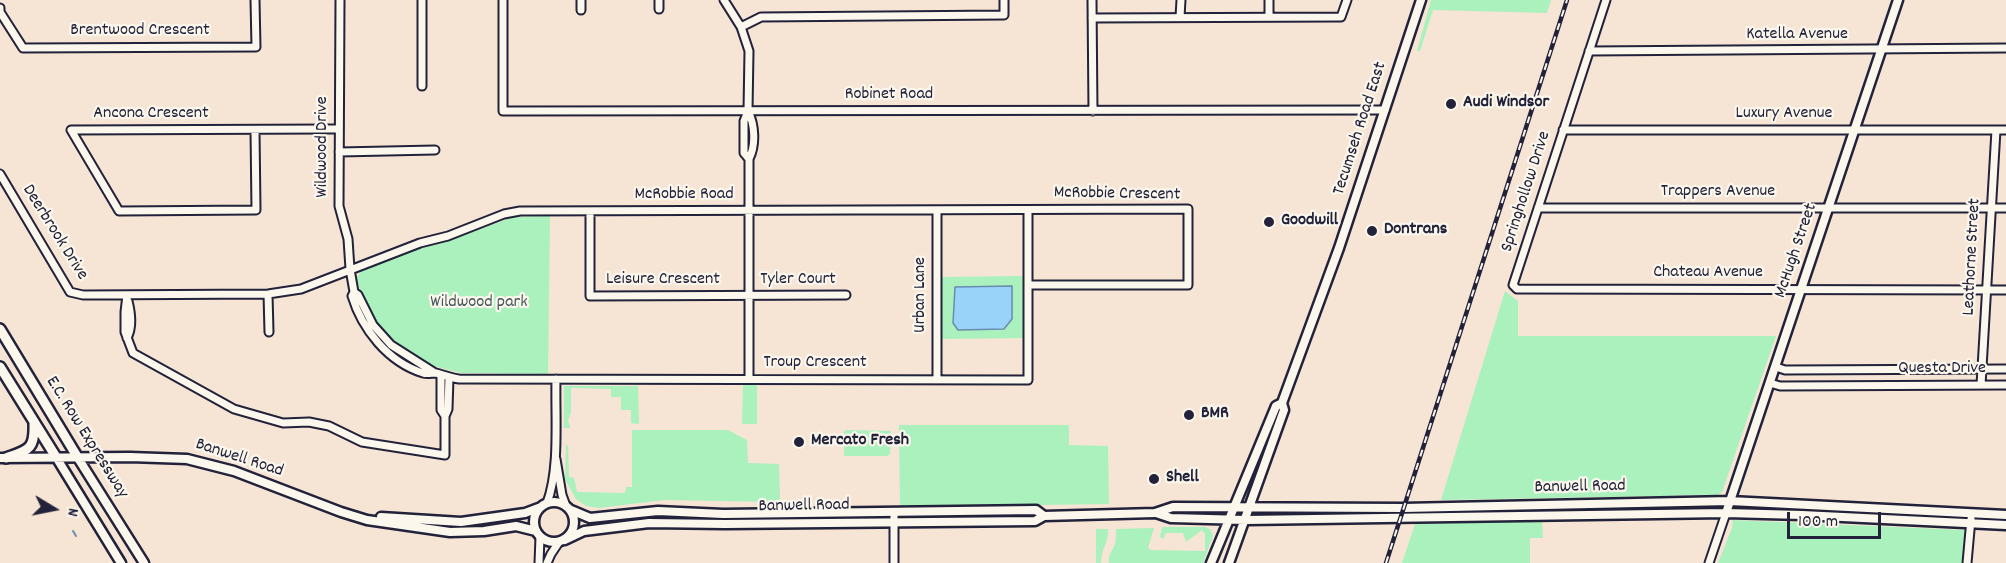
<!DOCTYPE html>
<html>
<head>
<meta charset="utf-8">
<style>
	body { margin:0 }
	#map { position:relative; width:2006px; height:563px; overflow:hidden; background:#f6e4d5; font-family:Dekko,sans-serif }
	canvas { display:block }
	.north { position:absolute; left:24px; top:479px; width:60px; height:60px; -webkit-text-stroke:4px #fbf7ec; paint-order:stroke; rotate:100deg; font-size:16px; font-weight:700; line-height:24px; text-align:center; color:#22223b }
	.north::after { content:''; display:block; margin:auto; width:21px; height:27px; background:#22223b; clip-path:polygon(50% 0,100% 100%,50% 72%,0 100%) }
	.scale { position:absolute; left:1787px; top:512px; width:94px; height:27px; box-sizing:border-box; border:3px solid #22223b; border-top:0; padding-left:8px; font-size:18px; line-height:21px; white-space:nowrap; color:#22223b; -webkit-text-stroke:4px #fbf7ec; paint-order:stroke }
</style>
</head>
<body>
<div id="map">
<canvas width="2006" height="563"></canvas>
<div class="north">N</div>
<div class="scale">100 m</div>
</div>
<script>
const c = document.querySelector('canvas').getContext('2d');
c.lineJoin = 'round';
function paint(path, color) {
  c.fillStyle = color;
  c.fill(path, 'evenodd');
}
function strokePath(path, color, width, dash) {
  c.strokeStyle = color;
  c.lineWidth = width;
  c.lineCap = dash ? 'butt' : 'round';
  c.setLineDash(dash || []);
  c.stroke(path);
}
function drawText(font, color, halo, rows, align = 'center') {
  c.font = font + ' Dekko,sans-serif';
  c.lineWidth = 4.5;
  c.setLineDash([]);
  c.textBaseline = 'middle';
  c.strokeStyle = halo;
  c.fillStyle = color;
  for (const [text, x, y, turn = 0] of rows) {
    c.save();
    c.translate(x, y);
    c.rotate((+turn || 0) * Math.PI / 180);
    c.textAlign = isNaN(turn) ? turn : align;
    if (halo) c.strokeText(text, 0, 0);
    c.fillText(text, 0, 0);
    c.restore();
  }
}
const green = new Path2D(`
	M1431 0H1551L1547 13 1433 10 1420 51H1417Z
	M550 216 548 374 461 373 422 363 388 340 368 309 356 279 363 268 414 249 466 234 513 217Z
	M1024 276V338L940 339V277Z
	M1505 291 1518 301V336H1776L1722 492 1718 495 1441 500Z
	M743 384H757V424H742Z
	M564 386H638L639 424 631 423V410H621V397H611V389L571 388V413L568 420 570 428H564Z
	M899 425H1069V445L1108 446 1109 504 900 507Z
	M632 430H728L747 440 748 463 779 464 780 499 777 502 664 500 599 508 586 506 576 499 565 479 566 444 568 446 569 477 574 478 577 492 625 493 626 487H632Z
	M847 430 891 431 890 454 887 456H844V431Z
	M1733 520 1964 530 1966 534 1963 563H1718L1732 528Z
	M1524 521 1542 522 1543 538H1530V563H1402L1415 524Z
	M1162 527H1205L1211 530 1213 536 1203 563H1109C1108 554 1112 552 1115 544 1116 539 1116 534 1116 529L1154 528 1148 548 1151 550 1205 551V534L1202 530 1186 542 1183 533H1166L1163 539 1160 537Z
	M1096 529H1108C1109 543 1101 548 1101 563H1096Z`);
const water = new Path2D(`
	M1012 286V319L1004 329 958 330 953 323 955 287Z`);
const stream = new Path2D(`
	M73 531 76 536`);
const minor = new Path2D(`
	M340 0 339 206 348 239 350 269 354 292 352 296C362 329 388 362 423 373 427 374 432 373 436 373 444 375 451 378 459 379L1028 380V211
	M503 0V111L1385 110
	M581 0V10
	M724 0 741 27 749 51 748 111 744 121V153L749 159
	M1092 0 1093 111
	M1269 0V17
	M1606 0 1513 285 1517 289 2006 290
	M0 8V12L23 48 256 47 255 0
	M659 9V0
	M1180 17 1181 0
	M1092 18 1341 17 1347 0
	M741 27 761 17 1004 15V0
	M1589 51 2006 48
	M422 86V0
	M748 111C755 125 756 145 749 159V379
	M255 130 256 210 119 211 71 130 329 129H339
	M1563 130H2006
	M339 152 435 150
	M0 174 70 292 83 295 268 294 301 289 420 243 448 236 504 214 520 211 1188 209V285H1028
	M1538 208H2006
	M590 211V296L846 295
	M937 211V380
	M354 292 358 295 373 325 391 345 435 373
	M268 294 269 332
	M127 295 125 312V332L133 353 234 409 283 423 309 422 329 426 362 442 445 455V416L448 409 449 377
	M127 338C133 327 131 313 128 301
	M1776 367 1785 370 2006 369
	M441 375V410L445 416
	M1770 383 1780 386 2006 385
	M1981 385 1996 130
	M556 459 562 495 566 506
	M547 503C560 468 555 417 556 379
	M894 512V563
	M539 563 540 537
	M547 563 551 554 559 542
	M1709 563 1726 513
	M1967 563 1971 519`);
const major = new Path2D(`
	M56 457 121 563
	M0 458 130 457 187 459 234 471 341 512 367 520 450 532 484 531 516 526 536 531
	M78 458 144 563
	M534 522a20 20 0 1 1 40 0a20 20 0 1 1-40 0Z
	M571 510 590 518 658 511 723 514 1036 510 1044 516
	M1156 513 1171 518 1246 520 1726 513 1802 515 2006 525
	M1726 513 1898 0
	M381 517 461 522 525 513 541 507
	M565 540 584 531 649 523 725 524 1035 521 1044 516 1155 513 1173 507 1404 508 1730 501 2006 515
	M1211 563 1276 406 1282 403
	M1229 563 1284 410 1282 403 1339 248 1421 0`);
const highway = new Path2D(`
	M0 329 78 458
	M0 367 56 457
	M6 458C28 450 35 450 34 424`);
const rail = new Path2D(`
	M1386 563 1567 0`);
const markers = [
	[1451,104,6,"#22223b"],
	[1269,222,6,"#22223b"],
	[1372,231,6,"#22223b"],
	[1189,415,6,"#22223b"],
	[799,442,6,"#22223b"],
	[1154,479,6,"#22223b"]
];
const streetNames = [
	["Brentwood Crescent",140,32],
	["Katella Avenue",1797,36],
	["Robinet Road",889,96],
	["Ancona Crescent",151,115],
	["Luxury Avenue",1784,115],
	["Tecumseh Road East",1361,129,-72],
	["Wildwood Drive",324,147,-90],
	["Springhollow Drive",1527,192,-72],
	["Trappers Avenue",1718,193],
	["McRobbie Crescent",1117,195,1],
	["McRobbie Road",684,196],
	["Deerbrook Drive",54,233,58],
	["McHugh Street",1797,251,-71],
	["Leathorne Street",1973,257,-87],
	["Chateau Avenue",1708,274],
	["Leisure Crescent",663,281],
	["Tyler Court",798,281],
	["Urban Lane",922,295,-90],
	["Troup Crescent",815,364],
	["Questa Drive",1942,370],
	["E.C. Row Expressway",86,438,58],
	["Banwell Road",239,459,18],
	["Banwell Road",1580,488,-1],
	["Banwell Road",804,507,-1]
];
const poiNames = [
	["Audi Windsor",1463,104],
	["Goodwill",1281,222],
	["Dontrans",1384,231],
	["BMR",1201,415],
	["Mercato Fresh",811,442],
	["Shell",1166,479]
];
const parkNames = [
	["Wildwood park",479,304]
];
paint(green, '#aaf1be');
paint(water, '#9ad3fa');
strokePath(water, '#6a8cae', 1.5);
strokePath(stream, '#6a8cae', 2);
strokePath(minor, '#22223b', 11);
strokePath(major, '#22223b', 13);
strokePath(highway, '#22223b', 14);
strokePath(minor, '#fbf7ec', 7);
strokePath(major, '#fbf7ec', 8);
strokePath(highway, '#fbf7ec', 9);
strokePath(rail, '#22223b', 4.5);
strokePath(rail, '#fbf7ec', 2, [7]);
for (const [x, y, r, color] of markers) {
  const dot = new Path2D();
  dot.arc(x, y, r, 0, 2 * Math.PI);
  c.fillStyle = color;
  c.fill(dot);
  strokePath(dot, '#fbf7ec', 2);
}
drawText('18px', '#22223b', '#fbf7ec', streetNames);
drawText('bold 18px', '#22223b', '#fbf7ec', poiNames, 'left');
drawText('18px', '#44565c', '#fbf7ec', parkNames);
</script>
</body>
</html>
